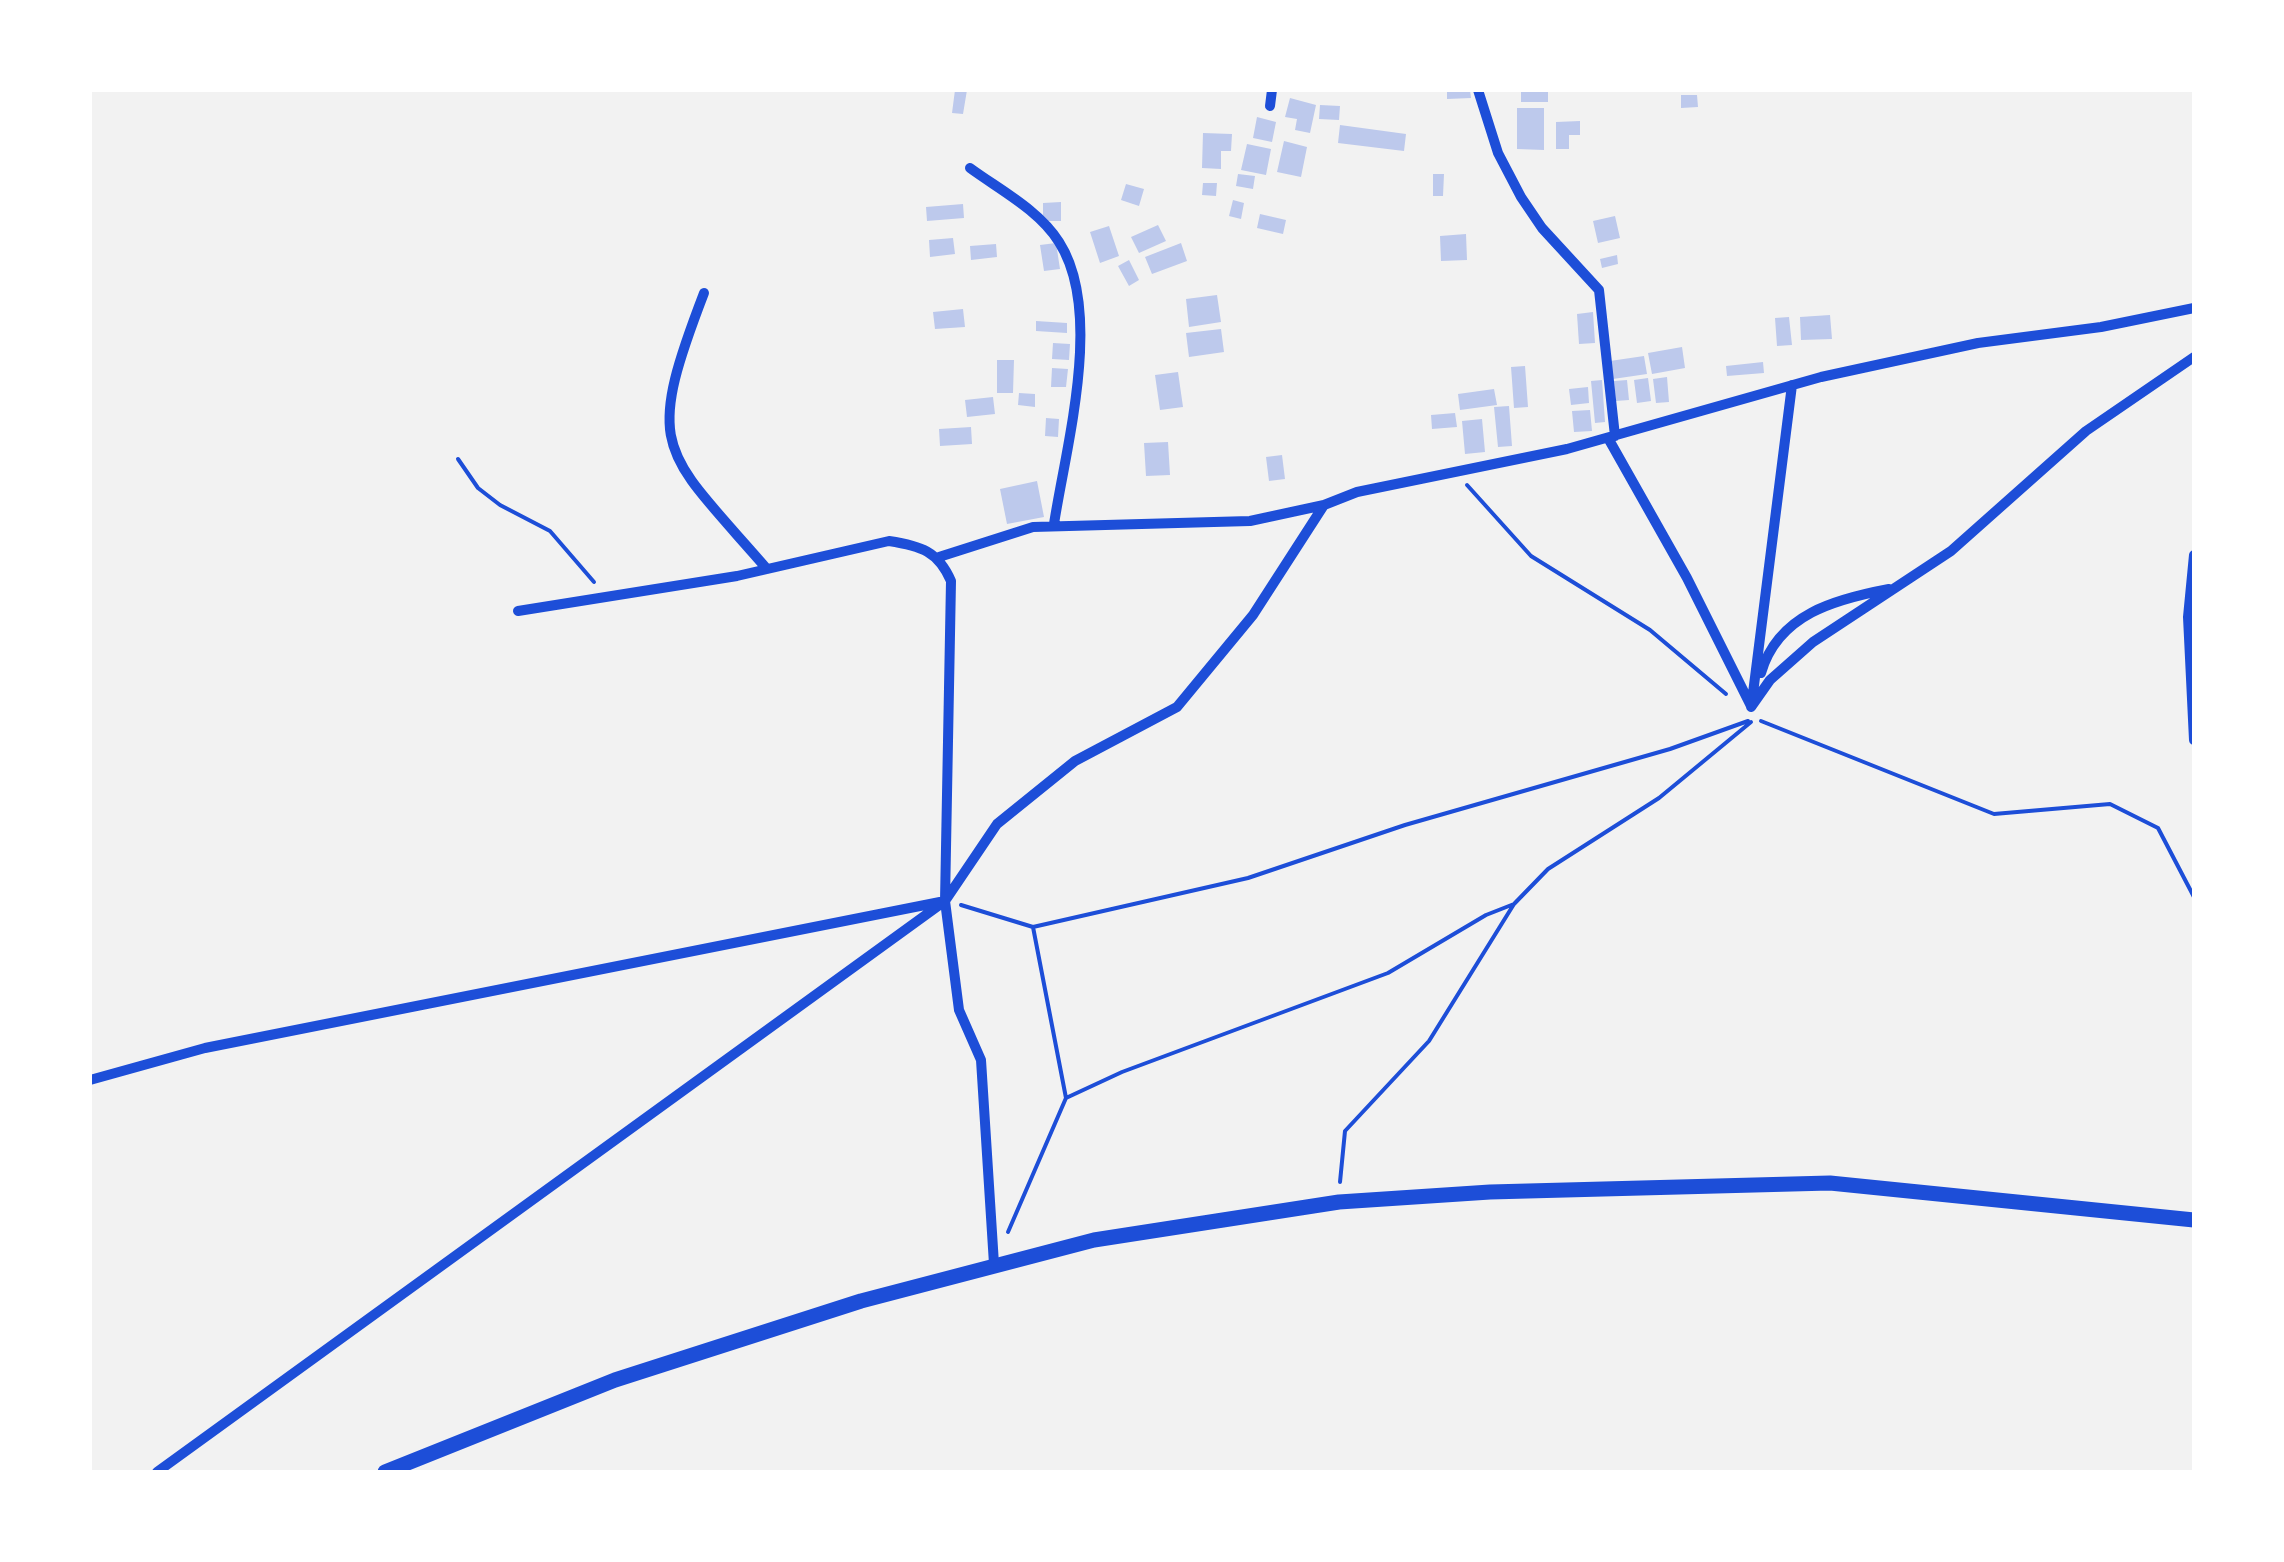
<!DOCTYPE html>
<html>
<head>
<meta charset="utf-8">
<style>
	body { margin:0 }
	#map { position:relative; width:2284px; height:1562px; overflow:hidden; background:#f2f2f2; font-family:Helvetica,sans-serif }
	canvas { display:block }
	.frame { position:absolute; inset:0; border:92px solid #fff; pointer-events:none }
</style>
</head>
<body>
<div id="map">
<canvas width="2284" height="1562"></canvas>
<div class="frame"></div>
</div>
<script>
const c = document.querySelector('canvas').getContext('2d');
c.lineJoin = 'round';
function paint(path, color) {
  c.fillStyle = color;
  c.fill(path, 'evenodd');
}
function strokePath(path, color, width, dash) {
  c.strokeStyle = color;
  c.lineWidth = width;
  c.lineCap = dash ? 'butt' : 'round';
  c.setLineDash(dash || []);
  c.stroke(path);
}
const building = new Path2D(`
	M955 90H967L963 114 952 113Z
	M1447 90H1470L1471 98 1447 99Z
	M1521 90H1548V102H1521Z
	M1681 95H1697L1698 107 1681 108Z
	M1290 98 1316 105 1310 133 1295 130 1297 119 1285 117Z
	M1320 105 1340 106 1339 120 1319 119Z
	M1517 108H1544V150L1517 149Z
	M1257 117 1276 122 1272 142 1253 138Z
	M1580 121V135H1569V149H1556V122Z
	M1340 125 1406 134 1404 151 1338 143Z
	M1203 133 1232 134 1231 151H1221V169L1202 168Z
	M1284 141 1307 147 1301 177 1277 172Z
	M1247 144 1271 149 1266 175 1241 170Z
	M1238 174 1255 176 1253 189 1236 186Z
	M1433 174H1444L1443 196H1433Z
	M1203 183H1217L1216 196 1202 195Z
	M1126 184 1144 189 1139 206 1121 200Z
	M1233 200 1244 203 1241 219 1229 216Z
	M1061 202V221H1043V203Z
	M963 204 964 218 927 221 926 207Z
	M1260 214 1286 220 1283 234 1257 228Z
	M1615 216 1620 238 1598 243 1593 221Z
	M1158 225 1166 241 1139 253 1131 237Z
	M1109 226 1119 256 1100 263 1090 232Z
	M1466 234 1467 260 1441 261 1440 236Z
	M953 238 955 254 930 257 929 240Z
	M1056 243 1060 269 1044 271 1040 245Z
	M1181 243 1187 261 1152 274 1145 257Z
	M996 244 997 257 971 260 970 246Z
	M1617 255 1618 264 1602 268 1600 259Z
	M1129 260 1139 280 1129 286 1118 266Z
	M1217 295 1221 322 1189 327 1186 299Z
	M963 309 965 327 935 329 933 312Z
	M1593 312 1595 343 1579 344 1577 314Z
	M1830 315 1832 339 1801 340 1800 317Z
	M1789 317 1792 345 1777 346 1775 318Z
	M1036 321 1067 323V333L1036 331Z
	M1221 329 1224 352 1189 357 1186 333Z
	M1053 343 1070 344 1069 360 1052 359Z
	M1682 347 1685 368 1652 374 1648 353Z
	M1644 356 1647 374 1613 379 1610 361Z
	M997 360H1014L1013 393H997Z
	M1763 362 1764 373 1727 376 1726 366Z
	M1525 366 1528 407 1514 408 1511 367Z
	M1052 368 1068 369 1066 387H1051Z
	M1178 372 1183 407 1160 410 1155 375Z
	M1667 377 1669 402 1656 403 1653 379Z
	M1648 378 1651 401 1637 403 1634 380Z
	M1602 380 1605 422 1595 423 1591 381Z
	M1627 380 1629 400 1616 401 1614 381Z
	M1588 387 1589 403 1571 405 1569 389Z
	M1494 389 1497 405 1460 410 1458 394Z
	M1019 393 1035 394V407L1018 405Z
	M993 397 995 414 967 417 965 400Z
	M1509 406 1512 446 1498 447 1494 407Z
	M1590 410 1592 431 1574 432 1572 411Z
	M1455 413 1457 427 1432 429 1431 415Z
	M1046 418 1059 419 1058 437 1045 436Z
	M1482 419 1485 452 1465 454 1462 421Z
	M971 427 972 444 940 446 939 429Z
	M1168 442 1170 475 1146 476 1144 443Z
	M1282 455 1285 479 1269 481 1266 457Z
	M1037 481 1044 517 1007 524 1000 489Z`);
const path = new Path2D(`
	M458 459 478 488 500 505 550 531 594 582
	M1467 485 1531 556 1650 630 1726 694
	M1761 721 1994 814 2110 804 2158 828 2194 897
	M961 905 1033 927
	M1066 1098 1033 927 1248 878 1405 825 1670 749 1748 721
	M1340 1182 1345 1131 1429 1041 1514 904
	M1008 1232 1066 1098 1122 1072 1388 973 1486 915 1514 904 1548 869 1659 798 1751 722`);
const minor = new Path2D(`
	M1478 90 1498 153 1521 197 1542 228 1599 290 1615 436
	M1270 106 1272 90
	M970 168C1000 190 1039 210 1059 242 1104 312 1066 446 1054 524
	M704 293C643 452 662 448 767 569
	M1608 438 1687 578 1751 706
	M2194 555 2188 617 2194 740
	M939 557 1033 527 1250 521 1324 505 1357 492 1567 449 1821 377 1978 343 2101 327 2194 308
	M518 611 737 576 889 541C921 546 938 551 951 581L945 901 959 1010 981 1060 994 1264
	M1761 673C1778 614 1836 599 1889 589
	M1752 701 1792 385
	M1751 707 1770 680 1813 642 1951 551 2086 431 2194 357
	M90 1080 205 1048 940 902
	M157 1472 945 901 997 824 1075 761 1177 707 1253 615 1324 505`);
const primary = new Path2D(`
	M385 1472 615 1380 861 1301 1094 1240 1339 1202 1490 1192 1830 1183 2194 1220`);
paint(building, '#bdc9ec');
strokePath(path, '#1d4ed8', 4);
strokePath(minor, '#1d4ed8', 10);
strokePath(primary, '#1d4ed8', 15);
</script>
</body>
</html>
